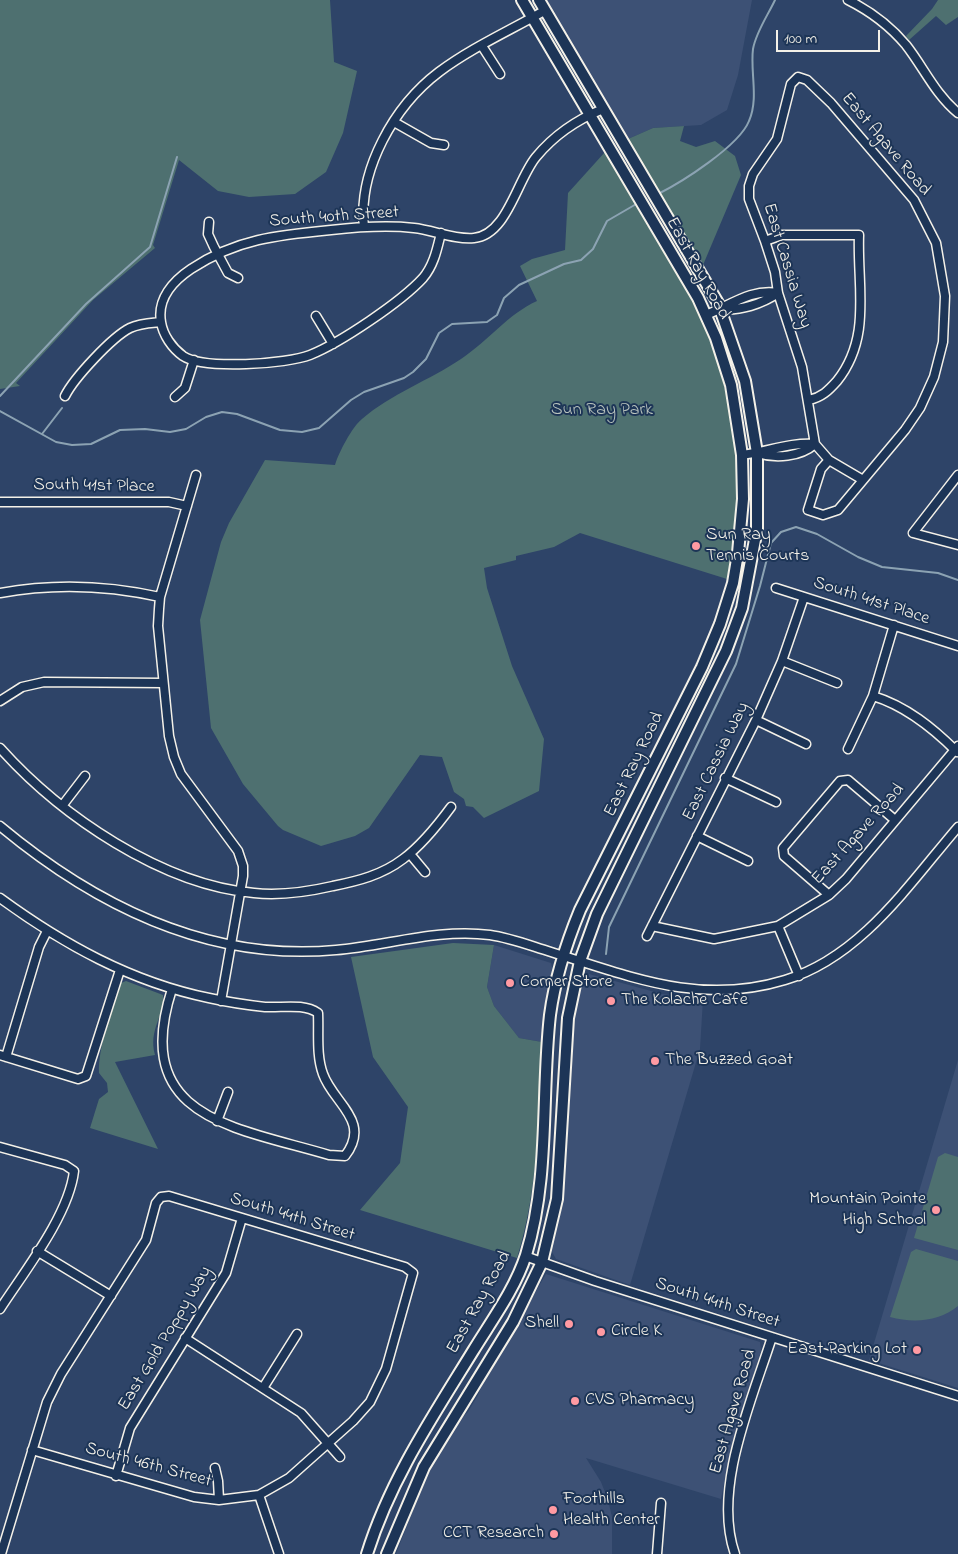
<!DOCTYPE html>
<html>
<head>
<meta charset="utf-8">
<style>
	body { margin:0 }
	#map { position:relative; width:958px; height:1554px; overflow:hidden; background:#2e4468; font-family:"Indie Flower",sans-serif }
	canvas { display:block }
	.scale { position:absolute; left:776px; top:30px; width:104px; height:22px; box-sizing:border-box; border:2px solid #f4f1e8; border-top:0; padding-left:6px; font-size:15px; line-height:18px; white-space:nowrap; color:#f4f1e8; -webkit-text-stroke:4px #1d3557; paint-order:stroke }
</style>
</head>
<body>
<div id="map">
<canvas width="958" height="1554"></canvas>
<div class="scale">100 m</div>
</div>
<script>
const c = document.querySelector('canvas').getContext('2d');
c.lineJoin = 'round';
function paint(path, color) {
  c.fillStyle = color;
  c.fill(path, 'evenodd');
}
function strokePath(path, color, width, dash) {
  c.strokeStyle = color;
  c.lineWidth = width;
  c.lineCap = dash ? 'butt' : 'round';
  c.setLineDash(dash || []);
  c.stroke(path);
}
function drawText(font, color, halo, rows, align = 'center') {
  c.font = font + ' "Indie Flower",sans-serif';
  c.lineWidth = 4;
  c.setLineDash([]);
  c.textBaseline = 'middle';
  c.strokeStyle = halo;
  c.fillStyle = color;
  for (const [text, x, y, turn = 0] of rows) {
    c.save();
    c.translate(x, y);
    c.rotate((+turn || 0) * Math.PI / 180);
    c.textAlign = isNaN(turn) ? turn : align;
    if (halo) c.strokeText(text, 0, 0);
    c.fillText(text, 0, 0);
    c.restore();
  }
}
const built = new Path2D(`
	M546 0H752L738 75 727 110 701 125 653 128 628 139Z
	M494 945 551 963 553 971 542 1042 519 1038 494 1006 487 987Z
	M589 974 662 994 703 999 700 1049 630 1285 556 1259 551 1250 565 1182 574 1026 578 995 581 981Z
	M958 1060V1388L869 1360Z
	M546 1274 760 1342 761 1351 730 1453 721 1499 586 1458 601 1482 608 1500 612 1517V1554H396L408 1523 409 1511 430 1469 457 1422 468 1412 478 1395 487 1373Z`);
const green = new Path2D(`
	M0 0H330L334 62 357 71 343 133 326 172 295 194 249 197 218 191 179 160 153 245 155 248 93 300 16 383 20 386 0 389Z
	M938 0H958V17L946 25 936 16 909 40 906 36 932 9Z
	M684 126 680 141 696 147 715 141 735 156 741 175 703 265 628 139 653 128Z
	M605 152C624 186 644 219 664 253 679 278 695 303 706 330 739 413 744 491 727 579L580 533 554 547 516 556V560L484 568 487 588 512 666 544 739 539 791 484 818 473 807 466 806 464 799 454 792 442 757 420 755 369 828 355 836 321 846 283 830 278 826 243 784 211 728 200 620 221 542 229 523 265 460 335 465C339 452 352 427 362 419 391 394 430 380 461 359 488 341 508 314 537 301L520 266 532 259 565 250 568 193Z
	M453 943 494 945 487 987 494 1006 519 1038 542 1042C538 1115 539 1188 517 1258L360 1210 400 1163 408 1107 373 1057 351 957Z
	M126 981 163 995C165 1016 148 1029 155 1055L115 1062 158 1149 90 1128 99 1099 108 1092 107 1083 99 1073C98 1047 112 1008 121 983Z
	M945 1153 958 1157V1250L914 1238 938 1157Z
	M916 1249 958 1261V1306C939 1322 913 1323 890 1317L911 1252Z`);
const stream = new Path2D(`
	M658 194C682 182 739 146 749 121 759 98 750 72 753 49 756 32 768 15 775 0
	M0 396 86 304 150 247 177 157
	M0 411 56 442 72 445 91 444 120 430 145 429 170 432 186 429 206 417 222 412 237 414 280 430 302 432 319 428 351 400 364 392 404 378 413 372 426 359 439 333 452 324 487 322 497 315 504 298 519 285 564 264 581 260 593 249 607 221 638 203
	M42 434 62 408
	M606 954 609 927 736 664 760 586 771 543 781 532 796 527 817 534 858 557 882 567 938 573 958 580`);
const minor = new Path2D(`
	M848 0C870 11 890 26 906 45 924 68 935 94 958 113
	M482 46 500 74
	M394 122 431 143 444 145
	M209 222 208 234 214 247 228 273 238 278
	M364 227C358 170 394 106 439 72 471 48 509 31 544 11
	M765 241 782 235H859C857 287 872 337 837 381 828 391 822 397 809 400
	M721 309C740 311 762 304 778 293
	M706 315C729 306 752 288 778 293
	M316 316 333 344
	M161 322C163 335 172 348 183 356 204 370 287 364 310 355 340 343 401 302 423 278 434 265 437 249 441 233
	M65 396C74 378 112 337 130 328 140 323 150 323 161 322 157 299 173 281 191 269 236 239 278 235 331 230 358 227 387 225 414 228 433 230 455 240 474 238 507 235 517 180 536 157 555 134 576 120 603 109
	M175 397 185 388 194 360
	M757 453C776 459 800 457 815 444
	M742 455C767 452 790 442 815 444
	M829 460 821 469 808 510 823 515 838 510 905 430 920 408 934 377 943 342 945 296 936 243 914 200 831 103 807 80 798 77 791 84 777 139 753 174 749 186V199L765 241 775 272 778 293 802 367 815 444 829 460 863 480
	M196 475 160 597 159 609 158 626 169 736 174 757 181 774 238 851 243 866V876L221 1001
	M958 475 913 533 958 545
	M0 502H169L187 506
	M776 588 958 646
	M0 593C54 583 107 585 160 597
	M782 661 837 683
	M873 696C906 706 933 728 957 752
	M0 701 22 687 44 682 163 683
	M756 720 806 744
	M0 748C61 816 162 885 254 893 281 896 307 892 333 886 358 881 382 875 403 859 422 845 437 826 451 807
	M848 749 873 696 894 625
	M725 778 776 802
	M62 806 85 776
	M0 826C96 906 208 962 336 950 386 946 438 928 490 935 511 938 531 946 551 952 632 977 700 1006 785 980 861 957 909 884 958 827
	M697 836 748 861
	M410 854 425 872
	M829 895 784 856 783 848 840 781 848 780 895 820
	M0 898C63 944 131 982 209 998 227 1002 247 1005 265 1007 283 1008 303 1003 318 1013 319 1033 316 1055 323 1074 333 1103 372 1121 345 1156L329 1155C235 1127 130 1119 172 989
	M652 926 714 939 778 926 829 895 846 879 958 746
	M778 926 799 976
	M647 936 756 720 782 661 804 597
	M0 1055 78 1079 86 1076 120 970
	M6 1057 39 947 47 931
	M217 1121 228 1092
	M0 1147 65 1165 74 1171C69 1215 24 1272 0 1309
	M37 1251 111 1296
	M525 1256 595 1281 958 1396
	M185 1338 301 1413 340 1457
	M263 1388 297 1334
	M32 1450 194 1497 219 1500 259 1495
	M215 1468 218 1481 219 1500
	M116 1476 130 1428 226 1273 242 1218
	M1 1554 47 1402 61 1374 146 1240 156 1203 161 1197 169 1196 405 1267 413 1273 386 1369 370 1402 353 1421 289 1478 259 1495 279 1554
	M657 1554 661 1503
	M735 1554C712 1489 752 1400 772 1337`);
const major = new Path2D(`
	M367 1554C390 1480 433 1416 473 1351 492 1320 515 1289 526 1255 550 1177 541 1094 550 1015 555 978 566 944 580 910L702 667 720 624 733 583 738 553 743 499 742 455 731 385 716 338 698 298 522 0
	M387 1554 424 1467 513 1322 542 1262 557 1199 568 1018 580 961 597 914 726 651 742 608 757 529V453L745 381 718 303 539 0`);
const markers = [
	[696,546,5,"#ff9aa2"],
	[510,983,5,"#ff9aa2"],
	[611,1001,5,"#ff9aa2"],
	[655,1061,5,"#ff9aa2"],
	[936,1210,5,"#ff9aa2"],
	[569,1324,5,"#ff9aa2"],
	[601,1332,5,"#ff9aa2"],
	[917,1350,5,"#ff9aa2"],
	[575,1401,5,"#ff9aa2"],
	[553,1510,5,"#ff9aa2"],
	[554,1534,5,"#ff9aa2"]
];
const streetNames = [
	["East Agave Road",885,145,50],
	["South 40th Street",334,218,-4],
	["East Cassia Way",786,266,73],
	["East Ray Road",697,269,61],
	["South 41st Place",94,487,1],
	["South 41st Place",871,602,18],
	["East Cassia Way",717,762,-64],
	["East Ray Road",635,765,-64],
	["East Agave Road",859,835,-48],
	["South 44th Street",292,1218,17],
	["East Ray Road",480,1303,-61],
	["South 44th Street",717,1304,18],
	["East Gold Poppy Way",166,1339,-59],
	["East Agave Road",734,1412,-74],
	["South 46th Street",148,1466,15]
];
const parkNames = [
	["Sun Ray Park",602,411]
];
const poiNames = [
	["Sun Ray",706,536],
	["Tennis Courts",706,557],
	["Corner Store",520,983],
	["The Kolache Cafe",621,1001],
	["The Buzzed Goat",665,1061],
	["Mountain Pointe",926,1200,"right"],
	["High School",926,1221,"right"],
	["Shell",559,1324,"right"],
	["Circle K",611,1332],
	["East Parking Lot",907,1350,"right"],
	["CVS Pharmacy",585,1401],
	["Foothills",563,1500],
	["Health Center",563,1521],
	["CCT Research",544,1534,"right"]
];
paint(built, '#3d5175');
paint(green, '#4e7070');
strokePath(stream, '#8ca3b3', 2);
strokePath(minor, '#f4f1e8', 11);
strokePath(major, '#f4f1e8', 14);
strokePath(minor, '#1d3557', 8);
strokePath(major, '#1d3557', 10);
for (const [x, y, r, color] of markers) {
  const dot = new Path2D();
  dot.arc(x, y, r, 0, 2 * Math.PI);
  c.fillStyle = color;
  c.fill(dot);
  strokePath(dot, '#1d3557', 2);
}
drawText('18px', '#f4f1e8', '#1d3557', streetNames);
drawText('18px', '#bac4be', '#1d3557', parkNames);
drawText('18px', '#f4f1e8', '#1d3557', poiNames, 'left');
</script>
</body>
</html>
